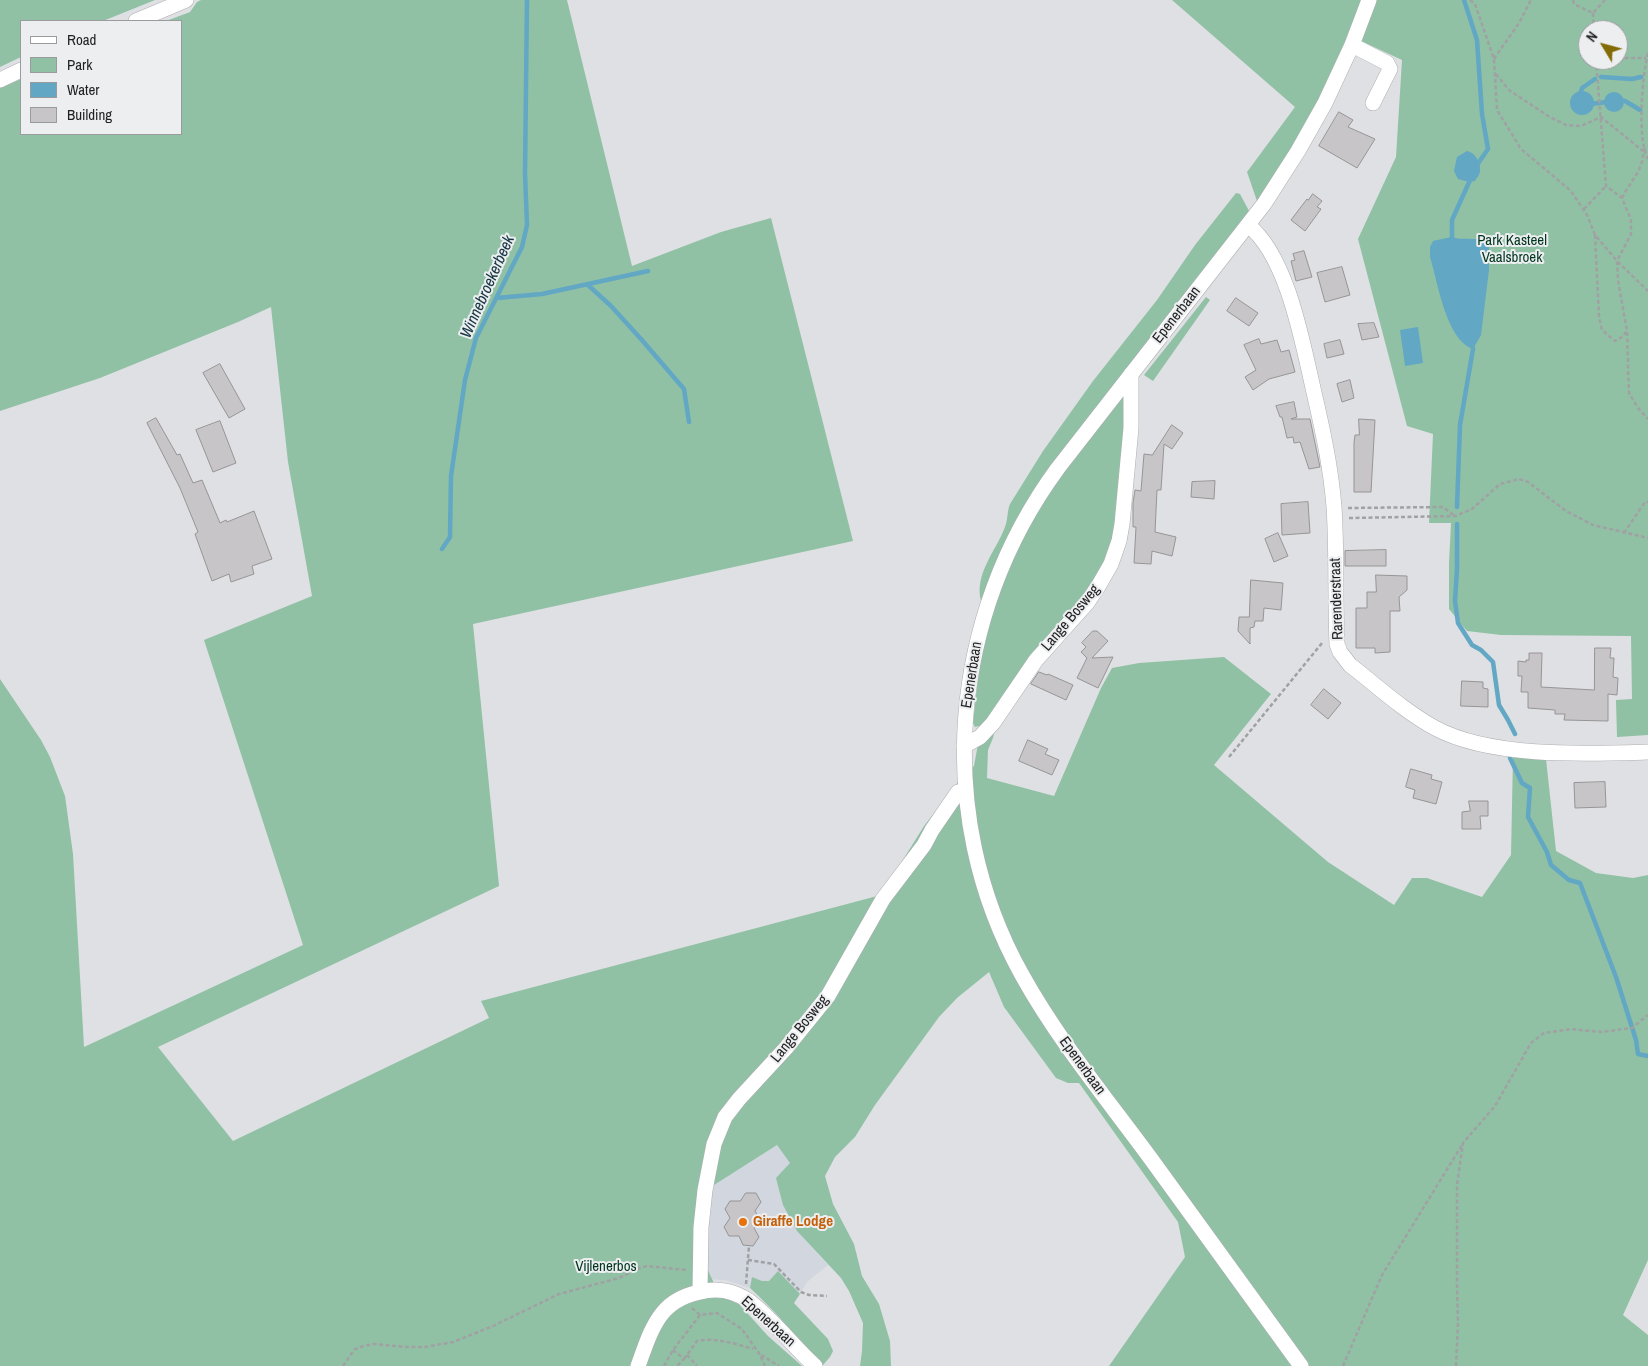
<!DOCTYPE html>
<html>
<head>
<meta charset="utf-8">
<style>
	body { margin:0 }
	#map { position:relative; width:1648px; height:1366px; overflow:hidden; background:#dfe0e3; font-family:"Archivo Narrow",sans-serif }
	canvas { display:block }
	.legend { position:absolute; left:20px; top:20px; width:162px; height:115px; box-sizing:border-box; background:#eceef0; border:1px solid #9a9b9d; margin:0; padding:6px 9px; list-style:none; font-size:15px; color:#1f1f20 }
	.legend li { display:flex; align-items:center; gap:10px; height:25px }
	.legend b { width:25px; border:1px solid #9a9b9d }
	.north { position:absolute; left:1578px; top:20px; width:50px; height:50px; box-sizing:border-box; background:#eceef0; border:1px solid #9a9b9d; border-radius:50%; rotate:307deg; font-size:14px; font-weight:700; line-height:20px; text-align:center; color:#1f1f20 }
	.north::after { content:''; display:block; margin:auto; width:18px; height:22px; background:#836b05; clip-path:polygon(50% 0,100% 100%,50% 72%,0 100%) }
</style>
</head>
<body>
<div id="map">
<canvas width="1648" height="1366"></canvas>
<ul class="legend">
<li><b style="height:6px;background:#fff"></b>Road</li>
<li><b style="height:14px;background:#90c1a5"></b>Park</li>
<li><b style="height:14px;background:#62a7c4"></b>Water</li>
<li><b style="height:14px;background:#c7c5c7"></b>Building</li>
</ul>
<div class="north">N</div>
</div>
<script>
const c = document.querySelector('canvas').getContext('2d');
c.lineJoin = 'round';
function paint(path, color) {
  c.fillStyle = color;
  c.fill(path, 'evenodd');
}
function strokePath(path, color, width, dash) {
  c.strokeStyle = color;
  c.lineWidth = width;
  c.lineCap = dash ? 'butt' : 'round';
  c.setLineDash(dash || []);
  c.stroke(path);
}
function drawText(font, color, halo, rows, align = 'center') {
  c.font = font + ' "Archivo Narrow",sans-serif';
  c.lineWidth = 4;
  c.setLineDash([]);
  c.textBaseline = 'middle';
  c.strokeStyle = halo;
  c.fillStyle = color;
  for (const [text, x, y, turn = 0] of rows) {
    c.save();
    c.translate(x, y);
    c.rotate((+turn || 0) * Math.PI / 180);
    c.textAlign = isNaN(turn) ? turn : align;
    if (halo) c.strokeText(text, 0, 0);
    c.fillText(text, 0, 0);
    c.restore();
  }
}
const built = new Path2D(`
	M777 1145 791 1163 797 1231 828 1265 807 1282 800 1294 778 1271 769 1281H762L752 1277 750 1288 725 1280 710 1279 705 1264 711 1187Z`);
const green = new Path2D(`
	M0 0H155L103 21H21V57L0 67Z
	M201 0H567L632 266 721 232 771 218 853 541 473 624 499 886 158 1047 233 1141 489 1018 481 1001 881 895 924 826 959 781 974 766 978 744 996 725 993 738 988 750 987 778 1054 796 1101 688 1112 668 1139 663 1224 657 1271 694 1214 765 1328 862 1394 905 1412 878H1427L1482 897 1511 855 1513 756 1546 759 1556 851 1596 873 1633 878 1648 875V1260L1623 1315 1648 1335V1366H1109L1185 1257 1178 1222 1079 1083H1068L1056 1078 1004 1007 989 972 957 998 939 1017 875 1105 855 1137 835 1157 825 1176 833 1204 854 1244 862 1276 879 1304 890 1341 891 1366H860L862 1351 863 1323 849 1291 841 1278 797 1231 783 1205 776 1178 790 1163 777 1145 711 1187 705 1264 720 1296 739 1304 768 1336 802 1366H0V679L41 740 50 757 65 796 73 854 84 1047 303 945 204 640 312 596 288 462 271 307 238 322 100 378 0 411V88L21 79V134H181V21H166L190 12 197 2Z
	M1172 0H1364L1312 116 1257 201 1247 172 1295 107Z
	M1376 0H1648V735L1617 737 1616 700 1632 699 1631 636 1501 635 1467 631 1449 609V563L1451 523H1429L1433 434 1407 426 1358 239 1396 157 1402 60 1361 41ZM1588 30H1618V60H1588Z
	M1236 193 1240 194 1256 224 1128 385 1119 520 1100 576 984 725 975 727 973 723 977 686 989 605 981 601C974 574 996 551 1005 527 1008 519 1007 511 1010 504L1043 451 1093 381 1157 300 1195 245Z
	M1206 297 1210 300 1153 381 1144 375Z
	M778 1271 800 1294 794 1303 828 1339 833 1351 830 1357 823 1365C798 1340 777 1312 750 1288L752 1277 762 1281H769Z`);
const water = new Path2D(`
	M1570 103a12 12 0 1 1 24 0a12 12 0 1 1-24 0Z
	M1604 102a10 10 0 1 1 20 0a10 10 0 1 1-20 0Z
	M1467 151C1476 153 1481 163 1480 172 1479 176 1476 178 1475 181L1469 182 1458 179 1454 171 1457 157Z
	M1451 237C1463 241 1479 236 1489 243V270L1481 335 1473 349C1446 340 1438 283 1430 257V247L1433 241Z
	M1418 327 1423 363 1405 366 1400 330Z`);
const stream = new Path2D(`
	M1464 0 1477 40 1482 114 1488 149 1477 165
	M1601 77 1632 79 1641 77
	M1580 95 1582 88 1595 79
	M1620 101H1625L1640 110
	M1590 104 1607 102
	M1452 242V220L1471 178
	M588 285 611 306 641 339 684 389 689 422
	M497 298 542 294 648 271
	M1457 507 1460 425 1473 349 1472 345
	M1457 524V569L1455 601 1458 623 1472 645 1481 650 1493 662 1499 705 1508 720 1515 734
	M442 549 450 537 451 476 465 380 476 338 522 247 527 225 525 174 527 0
	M1510 758 1522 783 1530 788 1528 817 1547 852 1551 865 1569 880 1580 883 1616 977 1636 1040 1638 1054 1648 1056`);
const building = new Path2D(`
	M1339 112 1353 120 1348 127 1375 139 1357 168 1319 146Z
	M1313 194 1322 201 1317 207 1321 209 1305 231 1291 220 1307 199 1308 200Z
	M1304 251 1312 277 1296 281 1291 261 1295 260 1293 254Z
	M1342 267 1350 295 1325 302 1317 273Z
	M1236 298 1258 313 1249 326 1227 311Z
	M1374 323 1379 337 1362 340 1358 324Z
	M1259 339 1261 344 1277 340 1281 352 1289 350 1295 372 1269 379 1253 390 1245 377 1256 370 1244 345Z
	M1340 340 1344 354 1327 358 1324 344Z
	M220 364 245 409 229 418 203 373Z
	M1350 380 1354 398 1342 402 1337 384Z
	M1294 402 1297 417 1291 419H1310L1320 467 1309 469 1300 442 1294 443 1293 437 1287 438 1282 417H1280L1276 406Z
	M156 418 177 455 180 454 193 483 202 480 220 523 226 520 227 522 254 511 272 559 252 566 254 574 231 582 229 574 212 581 195 534 198 532 180 488 147 423Z
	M1359 419 1375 420 1371 492H1354V443L1355 435H1359Z
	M220 421 236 463 213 472 196 430Z
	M1172 425 1183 433 1172 449 1164 444 1161 490H1157L1155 532 1176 537 1172 556 1152 551 1151 564 1134 563 1136 527H1133V503L1135 490 1141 491 1144 454 1152 455Z
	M1215 481 1214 499 1191 497 1192 482Z
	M1308 502 1310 533 1282 535 1281 504Z
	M1278 533 1288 556 1274 562 1265 539Z
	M1386 550V566H1345V551Z
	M1376 575 1407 576V590L1399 597 1400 611H1390V652L1375 653V648H1356V608H1367V592H1376Z
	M1251 580 1283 583 1281 610 1264 608 1263 621H1255L1254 627 1250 628V644L1238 631 1239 617H1249Z
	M1093 631H1097L1108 641 1092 658 1113 657 1098 688 1077 678 1087 658 1081 652 1086 647 1082 643Z
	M1595 648H1611L1610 658H1614L1613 677 1618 678 1617 695 1608 694V721L1564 720 1565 714H1555V710L1528 708V692H1521L1522 676H1518V661L1526 662V660H1529V653H1542L1541 687 1594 690Z
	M1039 672 1047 675 1048 674 1073 685 1066 700 1031 684Z
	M1462 681 1483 682V688L1488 689V707L1461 706Z
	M1324 689 1341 703 1328 719 1311 705Z
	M1028 740 1048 749 1045 754 1059 760 1052 775 1019 761Z
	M1411 769 1432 775 1431 779 1442 782 1436 804 1413 798 1415 790 1406 787Z
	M1605 782 1606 807 1575 808 1574 783Z
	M1469 801H1488V816H1480L1481 829H1462V812L1470 811Z
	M746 1193H756L761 1202 755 1211 760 1220 754 1228 759 1237 753 1246 743 1245 739 1236H729L724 1227 730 1218 725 1209 730 1201H740Z`);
const path = new Path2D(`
	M1470 0 1475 4 1494 59 1497 110 1521 149 1571 191 1587 215 1595 235 1617 261 1648 291
	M1573 0 1574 4 1593 13 1605 0
	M1593 13 1594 30
	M1648 53C1642 76 1637 139 1648 159
	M1618 58H1646
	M1494 59 1519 23 1531 0
	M1496 74 1509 90 1548 116 1566 125 1581 126 1601 117 1643 151
	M1622 198C1629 183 1645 168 1643 151L1648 147
	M1584 209 1606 186
	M1595 235 1599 317 1602 330 1615 341 1622 337 1627 331 1618 280 1617 261 1631 234V220L1622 198 1606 186 1596 60
	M1627 332 1629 393 1638 408 1648 419
	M1348 508 1443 507 1455 516
	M1349 518 1455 516 1472 509 1500 484 1519 479 1528 482 1566 511 1593 525 1648 538
	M1624 533 1645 502H1648
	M1229 757 1322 643
	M748 1260 774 1264 801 1292 809 1295 827 1296
	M746 1284 749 1246
	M692 1308 700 1315
	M673 1350 684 1359 677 1366
	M687 1355 697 1366
	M761 1355 779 1366
	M684 1359 697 1341C715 1337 736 1344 753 1349
	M343 1366 354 1350 360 1347 373 1344 406 1347H425L453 1342 493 1326 559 1294 619 1278 640 1268 647 1266 686 1270
	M664 1366 673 1350 700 1315 717 1313 742 1329 760 1355 765 1366
	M1343 1366 1382 1275 1462 1145
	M1456 1366 1458 1323 1457 1286V1185L1463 1143 1495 1106 1531 1043 1544 1033 1571 1029 1601 1032 1632 1028 1648 1015`);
const minor = new Path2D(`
	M136 21 186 0
	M1352 45 1387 63 1390 69 1373 103
	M0 80 21 70
	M1248 225C1287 256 1302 340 1313 388 1322 427 1331 467 1334 507 1337 552 1335 598 1337 644L1340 652 1350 665C1377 686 1404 711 1435 728 1491 758 1585 754 1648 752
	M964 746 980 737 993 723 1036 660 1087 603 1099 585 1111 564 1119 541 1122 524 1131 428V374
	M700 1291 701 1227 705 1190 714 1144 725 1117 739 1099 786 1048 828 996 883 899 924 845 932 830 958 792 966 791
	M638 1366C652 1328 659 1298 705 1291 720 1288 736 1292 749 1301 773 1319 792 1345 815 1366
	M1301 1366C1251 1297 1201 1228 1151 1159 1107 1099 1058 1040 1022 975 932 814 950 615 1058 468L1264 204 1298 151 1325 103 1352 45 1369 0`);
const markers = [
	[743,1222,5,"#e8710a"]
];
const parkNames = [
	["Park Kasteel",1512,241],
	["Vaalsbroek",1512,258],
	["Vijlenerbos",606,1267]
];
const streetNames = [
	["Epenerbaan",1177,315,-52],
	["Rarenderstraat",1337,599,-92],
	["Lange Bosweg",1071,618,-50],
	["Epenerbaan",972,675,-81],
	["Lange Bosweg",800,1029,-51],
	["Epenerbaan",1082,1066,54],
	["Epenerbaan",768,1322,42]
];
const foodNames = [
	["Giraffe Lodge",753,1222]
];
const waterNames = [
	["Winnebroekerbeek",488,287,-66]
];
paint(built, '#d1d6df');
paint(green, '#90c1a5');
paint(water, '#62a7c4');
strokePath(stream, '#62a7c4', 4.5);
paint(building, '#c7c5c7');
strokePath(building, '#969495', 1);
strokePath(minor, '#acaeb0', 16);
strokePath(path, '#a0a1a3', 2.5, [4, 2.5]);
strokePath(minor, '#fff', 15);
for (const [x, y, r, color] of markers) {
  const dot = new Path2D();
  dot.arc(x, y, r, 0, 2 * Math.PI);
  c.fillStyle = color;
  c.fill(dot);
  strokePath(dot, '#eceef0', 2);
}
drawText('15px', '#00351f', '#eceef0', parkNames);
drawText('15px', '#1f1f20', '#eceef0', streetNames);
drawText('bold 15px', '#c56008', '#eceef0', foodNames, 'left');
drawText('italic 16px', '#143542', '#eceef0', waterNames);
</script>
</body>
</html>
